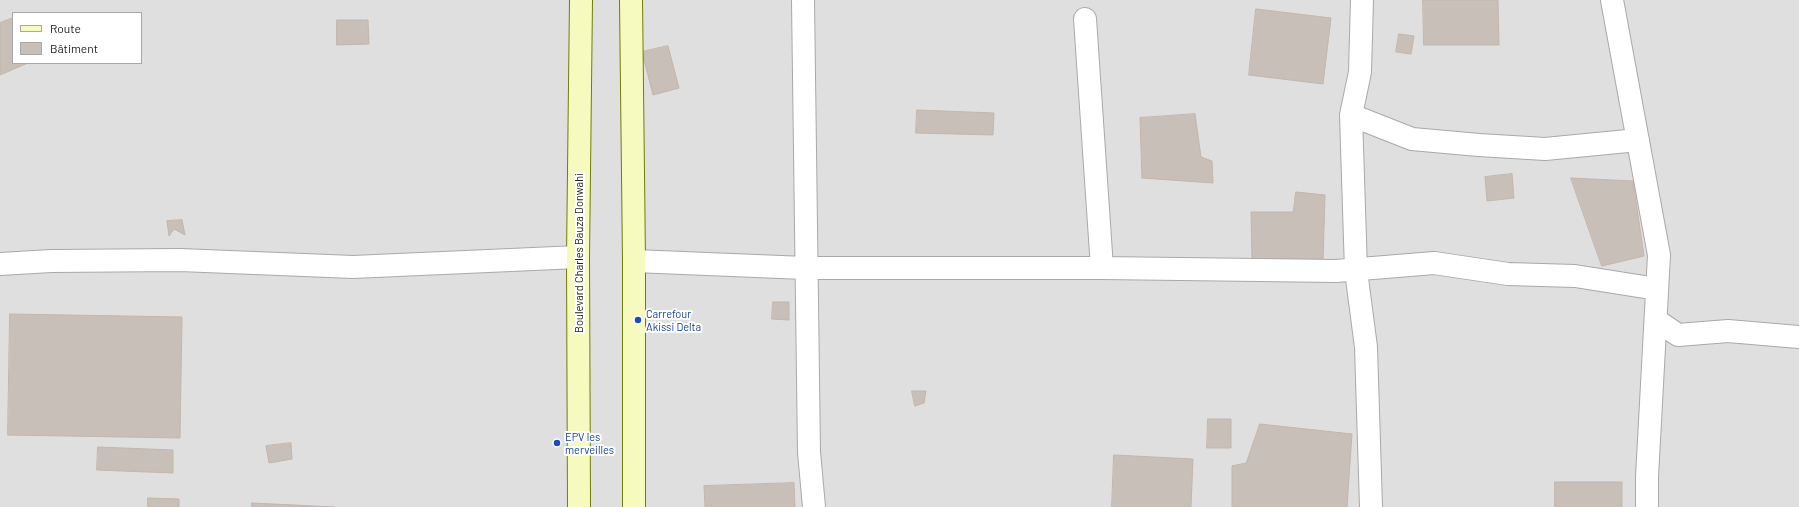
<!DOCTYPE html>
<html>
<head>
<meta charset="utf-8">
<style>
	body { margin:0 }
	#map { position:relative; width:1799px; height:507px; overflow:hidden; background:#f2efe9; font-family:Barlow,sans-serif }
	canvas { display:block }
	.legend { position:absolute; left:12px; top:12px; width:130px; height:52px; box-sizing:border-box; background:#fff; border:1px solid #a7a7a7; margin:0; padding:5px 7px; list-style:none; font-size:12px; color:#222 }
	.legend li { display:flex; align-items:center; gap:8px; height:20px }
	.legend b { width:20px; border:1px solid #a7a7a7 }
</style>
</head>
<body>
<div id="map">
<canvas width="1799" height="507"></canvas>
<ul class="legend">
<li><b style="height:5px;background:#f7fabf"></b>Route</li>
<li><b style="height:11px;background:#c7bfb8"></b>Bâtiment</li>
</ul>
</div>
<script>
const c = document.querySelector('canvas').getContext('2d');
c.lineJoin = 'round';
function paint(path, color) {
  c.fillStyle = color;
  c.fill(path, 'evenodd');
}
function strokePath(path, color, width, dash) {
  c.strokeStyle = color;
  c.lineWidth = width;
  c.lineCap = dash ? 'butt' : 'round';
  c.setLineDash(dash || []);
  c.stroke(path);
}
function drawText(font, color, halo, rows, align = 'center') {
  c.font = font + ' Barlow,sans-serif';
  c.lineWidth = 4;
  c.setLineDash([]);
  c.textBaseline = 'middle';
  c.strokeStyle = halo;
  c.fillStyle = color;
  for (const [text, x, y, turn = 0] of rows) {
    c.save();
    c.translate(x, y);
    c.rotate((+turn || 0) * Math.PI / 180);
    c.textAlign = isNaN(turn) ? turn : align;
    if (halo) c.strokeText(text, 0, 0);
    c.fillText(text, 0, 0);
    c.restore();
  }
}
const residential = new Path2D(`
	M0 0H1799V507H0ZM13 13H141V63H13Z`);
const building = new Path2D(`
	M1423 0H1498L1499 45H1424Z
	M1256 9 1331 18 1323 84 1249 75Z
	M13 18V63H28L0 75V23Z
	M337 20H368L369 44 337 45Z
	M1399 34 1414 36 1411 54 1396 52Z
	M668 46 679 88 653 95 642 52Z
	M917 110 994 113 993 135 916 133Z
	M1195 114 1201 157 1212 161 1213 183 1142 178 1140 118Z
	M1512 174 1514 198 1487 201 1485 177Z
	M1571 178 1633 181 1644 256 1602 266Z
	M1296 192 1325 195 1323 260 1252 259 1251 212H1293Z
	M182 220 185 235 174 229 169 236 167 221Z
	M773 302H789V320L772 319Z
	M10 314 182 317 180 438 8 435Z
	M912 391H926L924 403 915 406Z
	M1208 419H1231V448H1207Z
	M1260 424 1352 434 1347 507H1232V466L1246 463Z
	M291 443 292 459 269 463 266 446Z
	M98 447 173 450V473L97 470Z
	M1114 455 1193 459 1191 507H1112Z
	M1555 482H1622V507H1555Z
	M794 483 795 507H705L704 486Z
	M148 498 179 499V507H148Z
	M252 503 335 507H252Z`);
const minor = new Path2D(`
	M803 0 809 452 814 507
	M1362 0 1360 72 1351 115 1412 139 1479 145 1545 149 1638 140
	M1612 0 1659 255 1647 477V507
	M1085 19 1102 268
	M1351 115 1356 271 1366 347 1371 507
	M634 261 805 268H1102L1336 271 1434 263 1508 274 1575 276 1657 289
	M0 264 51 261 180 260 353 267 578 257
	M1656 320 1678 335 1728 331 1799 337`);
const secondary = new Path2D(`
	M631 0 634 261V507
	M579 507 578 257 581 0`);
const markers = [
	[638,320,4,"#1a4fb4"],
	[557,443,4,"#1a4fb4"]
];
const streetNames = [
	["Boulevard Charles Bauza Donwahi",579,253,-90]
];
const transitNames = [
	["Carrefour",646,314],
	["Akissi Delta",646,327],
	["EPV les",565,437],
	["merveilles",565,450]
];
paint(residential, '#e0dfdf');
paint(building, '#c7bfb8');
strokePath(building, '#c4b6ab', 1);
strokePath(minor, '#a9a9a9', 24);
strokePath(secondary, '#707d05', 24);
strokePath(minor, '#fff', 22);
strokePath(secondary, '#f7fabf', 22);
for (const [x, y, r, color] of markers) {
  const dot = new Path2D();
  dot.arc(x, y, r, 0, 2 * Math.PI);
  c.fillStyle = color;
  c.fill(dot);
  strokePath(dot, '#fff', 1.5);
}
drawText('11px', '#222', '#fff', streetNames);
drawText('11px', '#164399', '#fff', transitNames, 'left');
</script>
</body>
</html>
